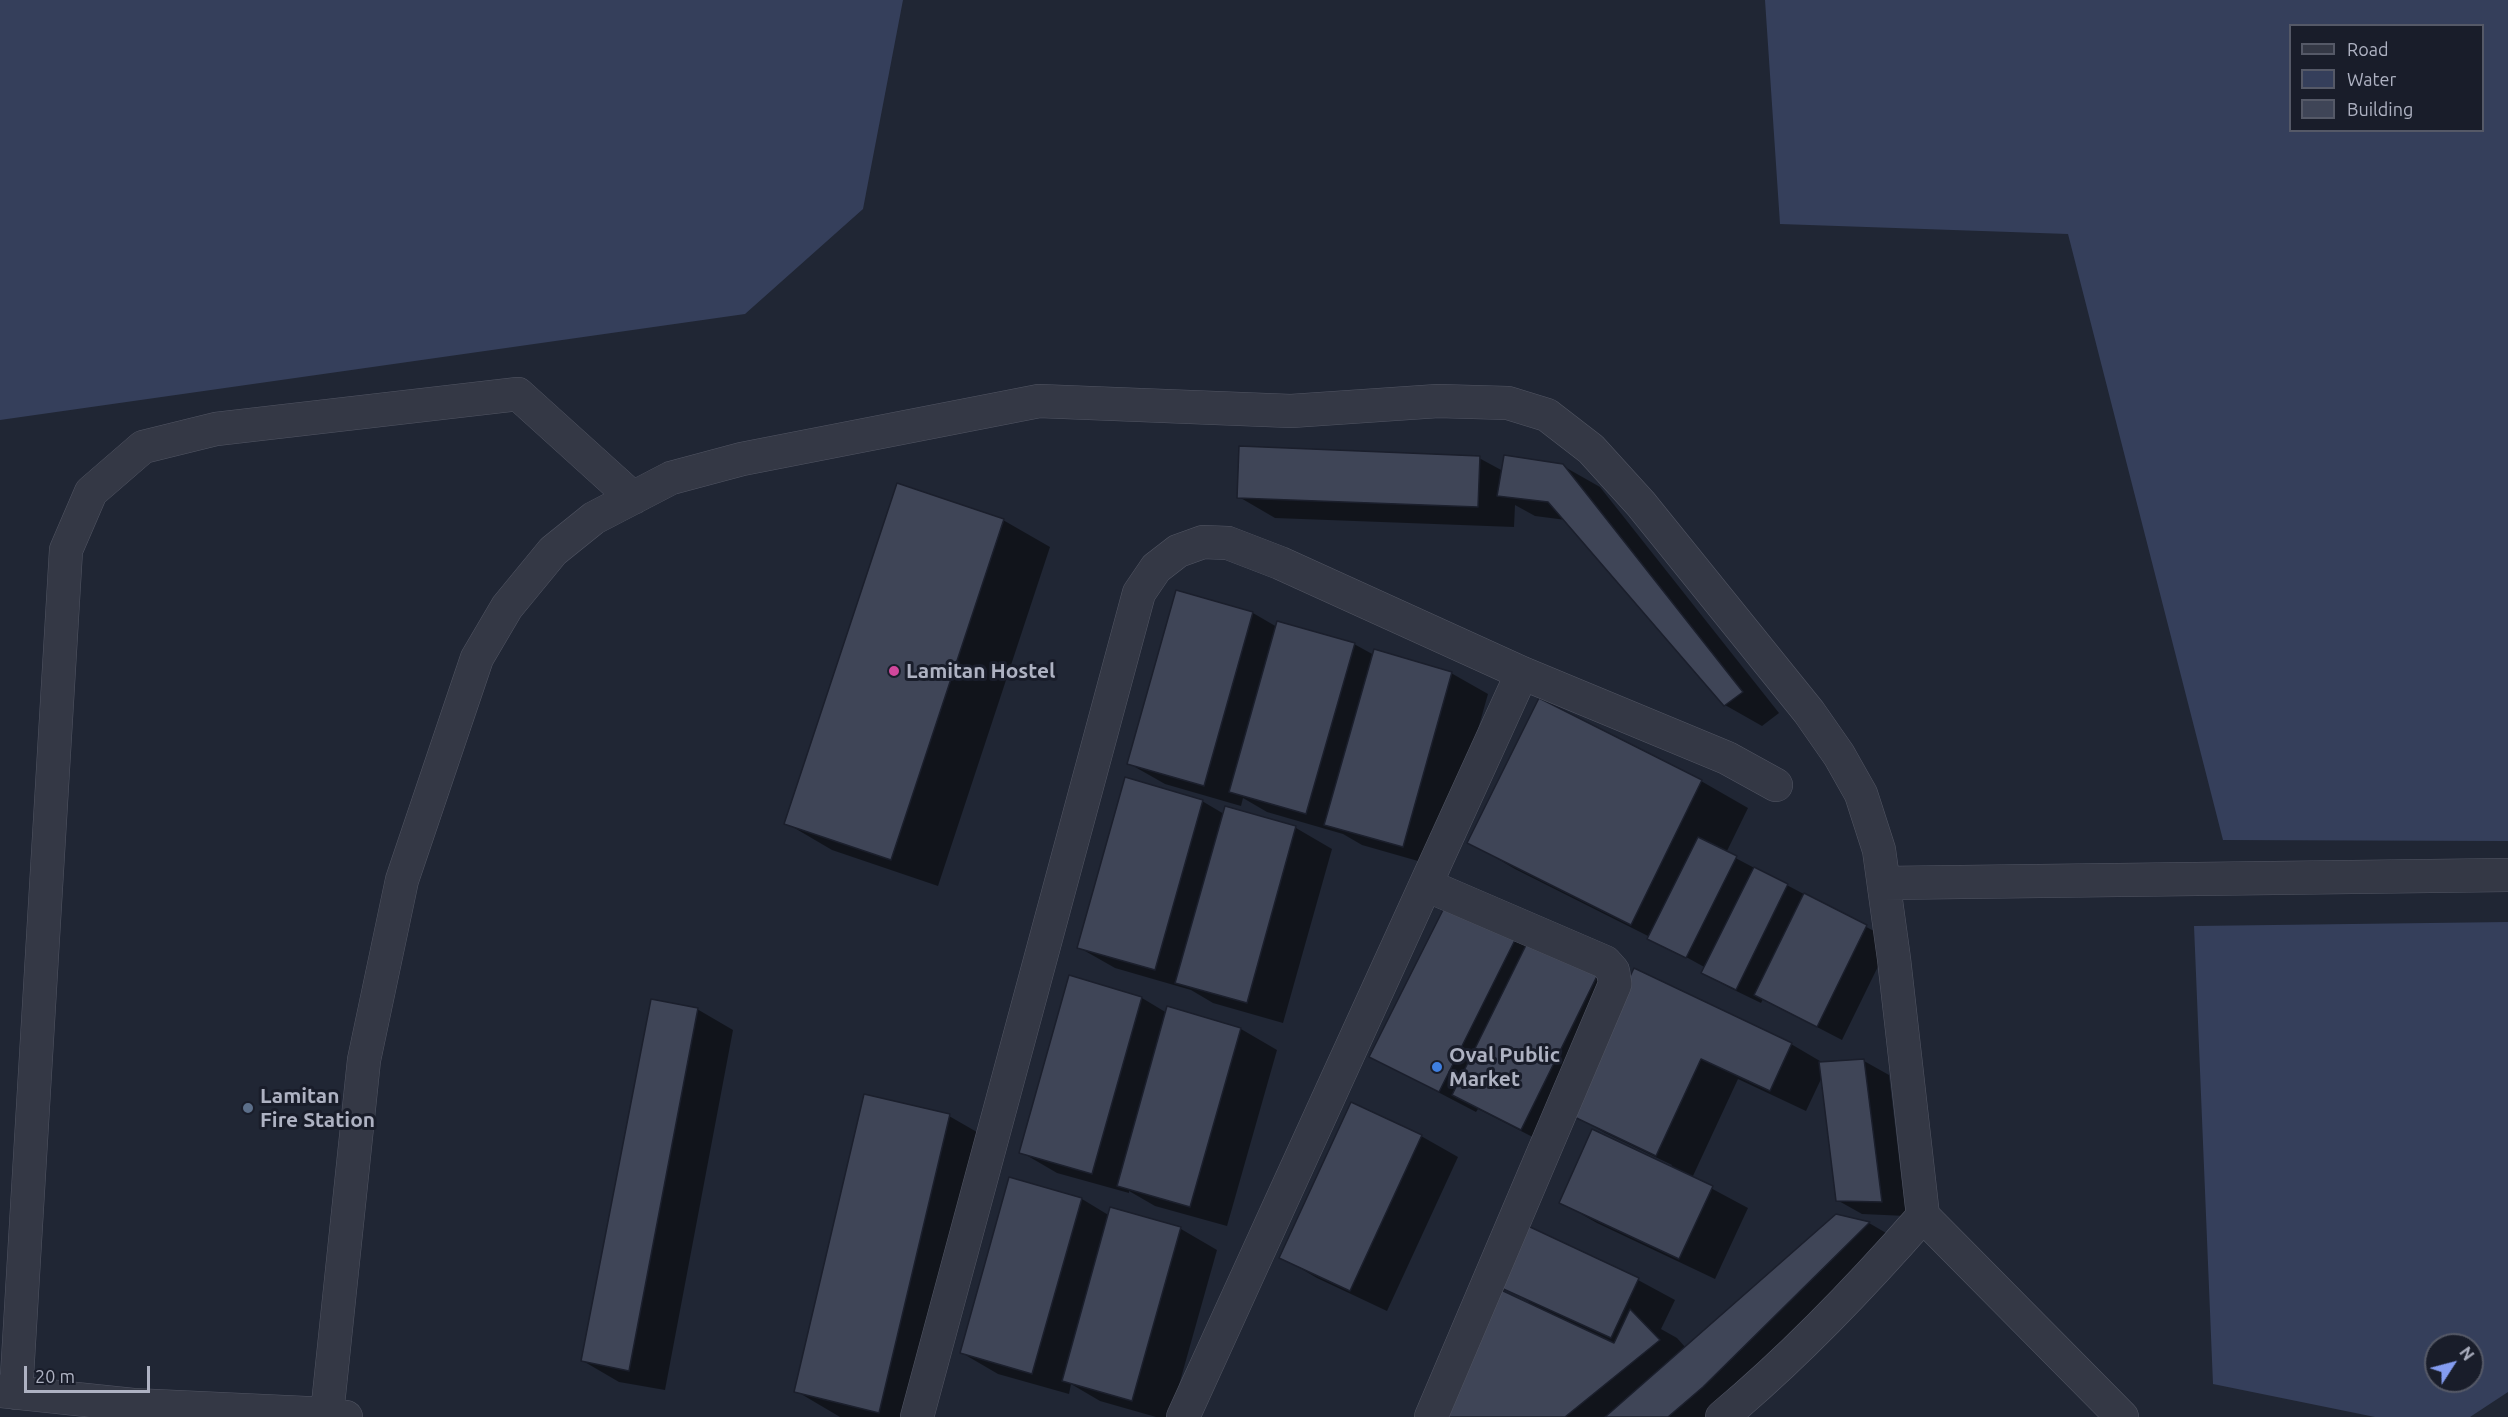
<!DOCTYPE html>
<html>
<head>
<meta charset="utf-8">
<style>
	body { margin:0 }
	#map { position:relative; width:2508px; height:1417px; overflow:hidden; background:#202634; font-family:Ubuntu,sans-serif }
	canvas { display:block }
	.legend { position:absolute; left:2289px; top:24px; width:195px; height:108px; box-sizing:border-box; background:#191d2a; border:2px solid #555967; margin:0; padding:8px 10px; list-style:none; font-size:18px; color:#aeb2c2 }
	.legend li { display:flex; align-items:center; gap:12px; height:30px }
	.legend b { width:30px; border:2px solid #555967 }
	.north { position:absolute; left:2424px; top:1333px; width:60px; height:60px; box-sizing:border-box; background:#191d2a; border:2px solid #555967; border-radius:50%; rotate:54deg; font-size:16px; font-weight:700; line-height:24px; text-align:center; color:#aeb2c2 }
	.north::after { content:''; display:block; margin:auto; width:21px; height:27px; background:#849cf0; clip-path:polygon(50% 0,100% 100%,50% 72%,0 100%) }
	.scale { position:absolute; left:24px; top:1366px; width:126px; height:27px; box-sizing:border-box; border:3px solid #aeb2c2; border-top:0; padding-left:8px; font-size:18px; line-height:21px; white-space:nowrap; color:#aeb2c2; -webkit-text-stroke:4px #191d2a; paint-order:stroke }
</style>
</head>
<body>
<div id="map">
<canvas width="2508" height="1417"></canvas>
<ul class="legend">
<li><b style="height:8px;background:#343845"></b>Road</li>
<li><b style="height:16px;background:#353f5b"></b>Water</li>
<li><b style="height:16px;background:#3f4557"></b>Building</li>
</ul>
<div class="north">N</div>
<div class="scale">20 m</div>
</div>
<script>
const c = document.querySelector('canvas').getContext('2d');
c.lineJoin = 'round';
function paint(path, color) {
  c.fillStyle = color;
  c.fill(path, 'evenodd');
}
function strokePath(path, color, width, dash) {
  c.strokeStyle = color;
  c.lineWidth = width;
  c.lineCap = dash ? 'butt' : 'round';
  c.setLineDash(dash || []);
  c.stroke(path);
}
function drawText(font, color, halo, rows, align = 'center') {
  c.font = font + ' Ubuntu,sans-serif';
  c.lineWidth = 6;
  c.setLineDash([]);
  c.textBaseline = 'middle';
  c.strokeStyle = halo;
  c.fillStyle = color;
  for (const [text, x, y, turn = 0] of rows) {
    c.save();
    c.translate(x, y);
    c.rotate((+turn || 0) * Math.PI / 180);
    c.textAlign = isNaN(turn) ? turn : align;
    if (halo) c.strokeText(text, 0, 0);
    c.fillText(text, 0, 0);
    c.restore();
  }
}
const water = new Path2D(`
	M0 0H903L863 209 745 314 0 420Z
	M1765 0H2508V841L2223 840 2068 234 1780 224ZM2290 26H2482V130H2290Z
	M2508 922V1392L2470 1417H2375L2213 1384 2194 926ZM2436 1345H2472V1381H2436Z`);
const shadow = new Path2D(`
	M1479 458 1503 471 1563 466 1600 487 1779 713 1762 726 1725 705 1566 520 1535 516 1515 505 1514 527 1275 518 1239 497Z
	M1003 520 1050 547 938 886 832 850 786 823Z
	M1177 592 1253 613 1277 627 1354 644 1374 655 1451 673 1488 694 1439 867 1362 845 1343 834 1267 812 1243 798 1241 806 1165 784 1128 763Z
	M1701 781 1748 808 1726 853 1891 940 1842 1040 1763 999 1761 1003 1728 987 1703 973 1706 968 1650 937 1515 869 1469 842Z
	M1202 801 1224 814 1226 808 1296 828 1332 849 1283 1023 1213 1003 1191 990 1115 968 1078 947Z
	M1449 900 1791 1044 1825 1064 1864 1061 1889 1075 1906 1216 1862 1214 1837 1200 1822 1077 1806 1111 1738 1079 1692 1178 1748 1208 1715 1279 1597 1223 1560 1202 1670 1168 1672 1165 1605 1133 1575 1116 1558 1150 1478 1109 1476 1112 1371 1057Z
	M1070 977 1142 998 1167 1013 1241 1029 1277 1050 1227 1226 1155 1206 1129 1191V1193L1057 1173 1021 1152Z
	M697 1009 733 1030 665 1390 619 1382 583 1361Z
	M949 1116 996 1143 931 1417H840L796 1391Z
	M1421 1136 1458 1157 1387 1311 1317 1278 1281 1257Z
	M1010 1179 1082 1199 1110 1216 1112 1209 1181 1229 1217 1250 1170 1417H1156L1100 1401 1071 1384 1069 1394 998 1374 962 1353Z
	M1837 1216 1869 1223 1905 1244 1728 1417H1445L1529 1302 1501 1286 1528 1228 1638 1280 1675 1300 1661 1329 1677 1338 1686 1348Z`);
const building = new Path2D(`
	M1239 446 1480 456 1478 507 1237 498Z
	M1504 455 1563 464 1743 692 1724 706 1548 502 1497 496Z
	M897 483 1004 519 891 860 784 824Z
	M1176 590 1253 612 1204 786 1127 764Z
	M1277 621 1355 643 1306 814 1229 792Z
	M1374 649 1452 672 1403 847 1324 825Z
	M1539 698 1702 780 1631 925 1467 843Z
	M1125 777 1203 800 1155 970 1077 948Z
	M1225 806 1296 826 1247 1003 1175 983Z
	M1698 837 1737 856 1686 958 1647 939Z
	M1754 867 1788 884 1736 990 1701 973Z
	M1804 893 1867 925 1817 1027 1754 995Z
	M1449 898 1519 932 1439 1092 1369 1057Z
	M1531 935 1600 970 1521 1130 1452 1095Z
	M1634 968 1792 1043 1770 1091 1701 1059 1656 1156 1566 1113Z
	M1069 975 1142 997 1092 1174 1019 1153Z
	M651 999 698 1008 629 1371 581 1361Z
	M1167 1006 1241 1028 1190 1207 1117 1186Z
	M1864 1059 1882 1202 1836 1201 1819 1062Z
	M864 1094 950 1114 879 1413 794 1392Z
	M1351 1102 1422 1135 1350 1291 1279 1258Z
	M1592 1129 1713 1186 1679 1259 1559 1203Z
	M1009 1177 1082 1198 1032 1374 960 1353Z
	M1110 1207 1181 1227 1132 1401 1062 1381Z
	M1836 1214 1870 1222 1703 1387 1668 1417H1605Z
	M1528 1226 1639 1278 1611 1338 1499 1287Z
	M1499 1289 1614 1343 1630 1309 1660 1340 1565 1417H1443Z`);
const minor = new Path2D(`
	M1884 883 2508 875
	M1426 885 1605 962 1613 971 1615 984 1431 1417
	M0 1391 133 1405 327 1414 346 1417
	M16 1393 66 550 91 492 143 447 216 429 518 394 633 498
	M327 1414 364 1060 402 880 477 658 507 607 553 551 594 518 671 478 742 459 1039 401 1291 411 1438 401 1508 403 1547 415 1591 449 1641 504 1809 712 1839 755 1861 794 1879 850 1894 959 1923 1216 2122 1417
	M917 1417 1139 593 1156 568 1178 551 1203 542 1228 543 1280 563 1522 673 1727 758 1776 785
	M1183 1417 1522 673
	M1722 1417C1795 1356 1860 1288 1923 1216`);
const markers = [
	[894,671,6,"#d1479c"],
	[1437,1067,6,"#3f7fe0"],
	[248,1108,6,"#5c6f8a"]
];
const poiNames = [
	["Lamitan Hostel",906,671],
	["Oval Public",1449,1055],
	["Market",1449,1079],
	["Lamitan",260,1096],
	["Fire Station",260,1120]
];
paint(water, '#353f5b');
paint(shadow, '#0007');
paint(building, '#3f4557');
strokePath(building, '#1b1f2c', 1.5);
strokePath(minor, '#515563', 34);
strokePath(minor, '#343845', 33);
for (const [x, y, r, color] of markers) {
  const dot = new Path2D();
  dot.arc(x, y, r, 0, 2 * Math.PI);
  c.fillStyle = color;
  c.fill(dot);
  strokePath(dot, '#191d2a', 2);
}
drawText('bold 21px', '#aeb2c2', '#191d2a', poiNames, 'left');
</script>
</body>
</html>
